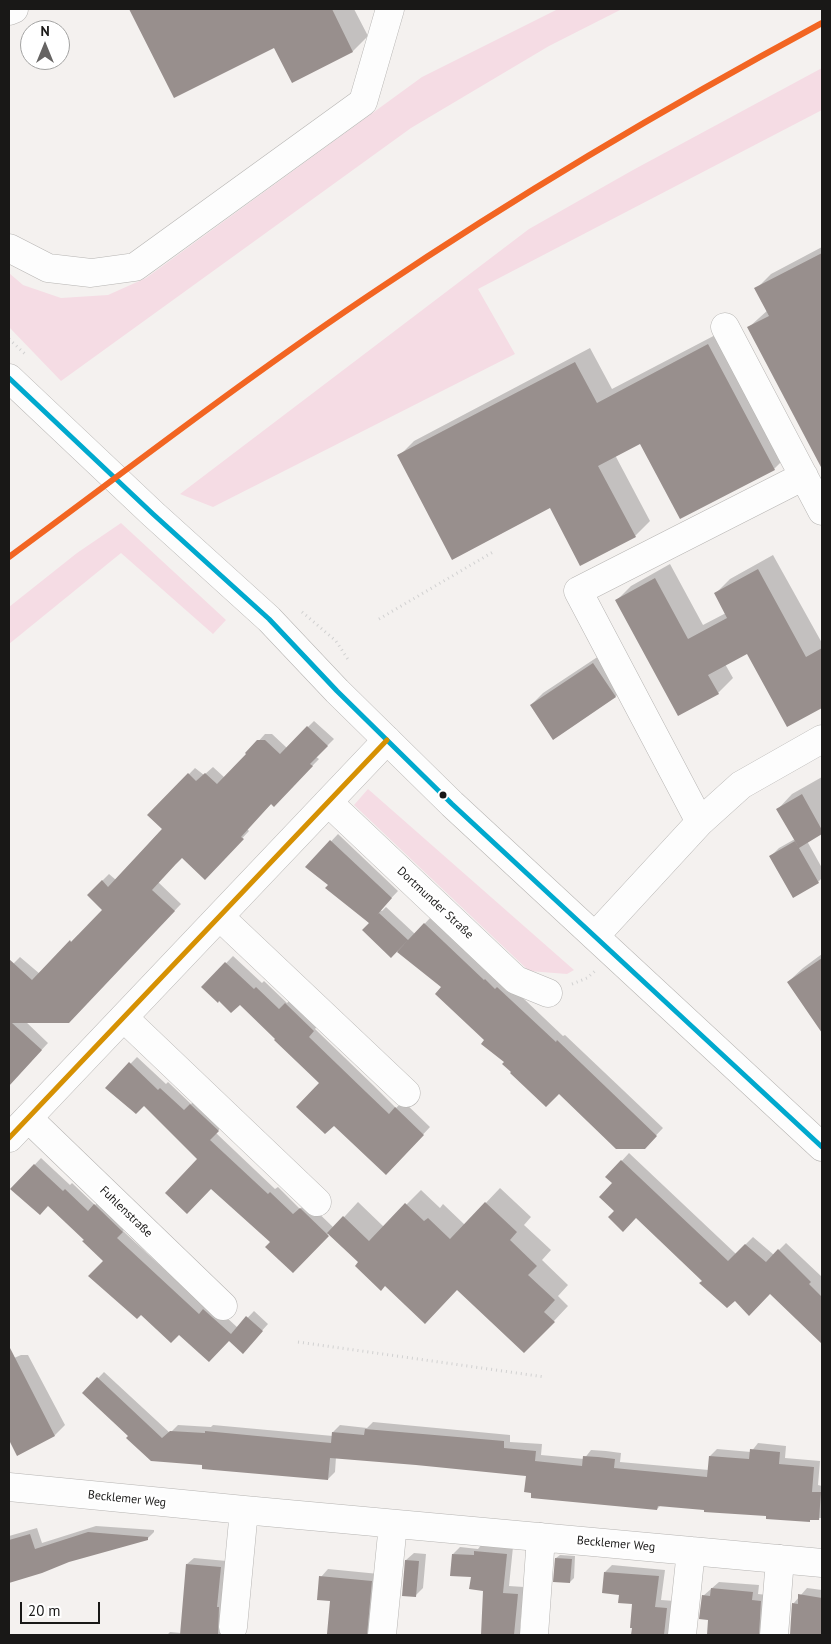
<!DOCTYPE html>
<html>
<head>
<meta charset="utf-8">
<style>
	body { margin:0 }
	#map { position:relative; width:831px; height:1644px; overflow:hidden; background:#f4f1ef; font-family:"PT Sans",sans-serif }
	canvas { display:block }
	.frame { position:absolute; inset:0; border:10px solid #191817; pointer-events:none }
	.north { position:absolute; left:20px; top:20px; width:50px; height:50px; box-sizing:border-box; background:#fff; border:1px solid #a3a3a2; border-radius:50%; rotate:0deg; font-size:14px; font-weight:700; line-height:20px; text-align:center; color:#191817 }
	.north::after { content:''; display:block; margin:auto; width:18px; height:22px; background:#666463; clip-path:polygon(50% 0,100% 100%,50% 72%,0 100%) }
	.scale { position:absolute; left:20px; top:1602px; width:80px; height:22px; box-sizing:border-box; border:2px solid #191817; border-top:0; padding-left:6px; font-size:15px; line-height:18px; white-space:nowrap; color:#191817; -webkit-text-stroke:4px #fff; paint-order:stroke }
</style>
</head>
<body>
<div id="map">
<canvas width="831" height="1644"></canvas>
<div class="frame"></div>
<div class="north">N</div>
<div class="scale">20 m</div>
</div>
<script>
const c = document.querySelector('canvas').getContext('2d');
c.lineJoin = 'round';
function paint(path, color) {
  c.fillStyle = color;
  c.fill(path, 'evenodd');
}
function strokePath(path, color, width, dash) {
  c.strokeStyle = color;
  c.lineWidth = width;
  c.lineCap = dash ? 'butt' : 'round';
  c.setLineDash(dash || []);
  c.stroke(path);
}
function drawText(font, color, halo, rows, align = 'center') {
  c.font = font + ' "PT Sans",sans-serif';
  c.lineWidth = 5;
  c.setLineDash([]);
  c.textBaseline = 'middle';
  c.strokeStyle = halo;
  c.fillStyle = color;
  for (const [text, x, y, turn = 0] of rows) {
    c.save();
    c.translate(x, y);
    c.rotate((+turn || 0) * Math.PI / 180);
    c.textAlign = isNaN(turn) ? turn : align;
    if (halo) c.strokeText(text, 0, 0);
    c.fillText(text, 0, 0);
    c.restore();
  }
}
const green = new Path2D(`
	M558 9H622L549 46 411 128 61 381 9 327V273L23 285 61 298 108 295 146 278 422 77Z
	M822 68V110L478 289 515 354 213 507 180 494 529 229 633 170Z
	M121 523 226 620 213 634 121 553 9 644V607L77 553Z
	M368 789 574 970 567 974 529 971 354 805Z`);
const shadow = new Path2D(`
	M130 9H354L368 36 353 51 292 81 275 46 174 96Z
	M822 247V467L749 327 768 310 756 289 771 274Z
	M723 331 789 454 774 469 640 442 615 455 650 521 635 536 399 456 414 441 590 348 612 389Z
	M773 555 822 643V706L788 725 748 652 725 664 733 678 718 693 616 601 631 586 670 564 703 625 726 613 716 593 730 579Z
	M605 652 627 685 616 696 531 705 543 693Z
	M314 721 334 739 316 757 319 759 274 805 272 803 247 829 249 831 205 878 182 856 158 882 181 904 76 1014 25 1021 48 1043 9 1085V968L20 957 40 974 78 935 79 936 104 910 88 895 109 874 116 880 163 828 149 815 195 768 204 775 213 767 225 778 265 734H272L287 748Z
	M822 777V832L807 841 822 868V878L818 882 771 856 779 848 795 839 778 809 792 794Z
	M338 834 398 891 380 910 382 911 386 907 415 934 431 917 505 981 563 1036 565 1035 663 1128 645 1147 559 1093 506 1062 486 1040 443 987 397 950 330 885 307 867Z
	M822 954V1031L788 982 803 968Z
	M233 956 262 983 264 981 287 1003 293 997 320 1023 315 1029 373 1085 396 1108 403 1101 430 1127 386 1174 334 1124 321 1083 240 1003 203 987Z
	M137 1057 166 1084 168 1082 191 1104 197 1098 224 1124 216 1133 275 1189 278 1187 300 1209 307 1202 334 1228 358 1202 384 1227 421 1190 440 1208 443 1204 465 1225 500 1188 531 1217 524 1225 551 1250 542 1260 568 1285 558 1296 568 1306 539 1337 458 1288 360 1262 329 1233 293 1271 272 1242 199 1159 144 1104 107 1088Z
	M629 1153 736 1254 753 1237 774 1255 786 1243 822 1277V1342L770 1292 704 1281 636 1217 616 1211 613 1183 607 1177Z
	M41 1158 70 1185 72 1183 95 1205 101 1199 128 1225 123 1231 206 1308 211 1303 238 1328 254 1311 268 1324 249 1345 229 1339 105 1261 49 1204 12 1189Z
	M9 1349 14 1358 21 1355H28L65 1425 55 1435 17 1454 9 1437Z
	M104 1372 170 1433 178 1425 211 1427 213 1425 333 1436V1432L340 1425 367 1428 373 1422 510 1435V1442L542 1444 541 1455 584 1459 591 1450 606 1451 621 1453 620 1462 709 1470 710 1456 717 1449 751 1452 758 1443 786 1446 785 1458 820 1461 818 1485 822 1486V1518H812L809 1521 767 1515 661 1505 657 1509 527 1474 336 1457 335 1472 328 1479 204 1464 130 1436 84 1393Z
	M96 1526 154 1530V1532L147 1539 69 1560 41 1571 9 1581V1536L37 1528 42 1543Z
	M482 1544 513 1547 509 1586 524 1587 520 1627 523 1628V1635H482L484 1590 453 1554 460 1547 478 1549Z
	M414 1553 426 1554 423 1588 415 1596 406 1560Z
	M560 1555 575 1556 574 1578 570 1582 556 1558Z
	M194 1558 227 1561 233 1635H167L170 1632 181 1633 187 1564Z
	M612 1565 665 1570 661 1600 675 1601 672 1635H632L633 1603 620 1594 605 1572Z
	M328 1569 379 1574 374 1635H343L332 1599 321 1577Z
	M719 1582 759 1585 758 1594 767 1595 765 1629 759 1635H708L710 1619 703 1596Z
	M807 1588 822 1590V1634L791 1631 793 1604Z`);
const building = new Path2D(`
	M129 9H332L353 52 292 83 274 48 174 98Z
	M822 253V469L747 327 769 316 754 288Z
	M708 344 775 470 680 519 640 444 598 466 636 537 580 566 550 508 452 560 397 455 575 362 597 403Z
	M758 569 806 657 822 648V708L787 727 747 654 708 675 719 694 678 716 615 600 655 578 688 639 727 618 714 593Z
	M593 663 616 697 553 740 530 705Z
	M307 726 328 746 310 764 313 766 274 807 271 804 241 837 244 839 205 880 182 858 176 864 152 890 175 911 69 1023H12L42 1050 9 1086V959L32 980 70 940 71 942 102 910 87 895 102 880 108 887 162 829 147 815 188 773 196 781 205 773 217 784 246 754 245 753 257 740H265L280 754Z
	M802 794 822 830V834L799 848 776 809Z
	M330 840 392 898 377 915 379 913 408 940 424 923 484 980 485 979 495 989 497 987 556 1042 557 1040 657 1136 645 1149H616L559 1094 546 1107 510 1073 511 1072 502 1064 504 1062 481 1044 484 1040 435 994 441 987 397 952 408 940 391 958 362 930 369 923 325 888 328 885 305 867Z
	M795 841 819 883 793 898 769 856Z
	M822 958V1033L787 982Z
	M225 962 254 989 256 987 279 1009 285 1003 314 1031 309 1037 366 1092 389 1114 395 1107 424 1135 386 1175 334 1126 325 1134 296 1107 319 1083 274 1040 275 1039 240 1005 231 1013 219 1001 218 1003 201 987Z
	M129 1062 158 1090 160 1088 184 1110 190 1104 219 1131 210 1140 268 1194 270 1192 293 1214 300 1208 329 1236 293 1273 265 1247 270 1242 211 1189 187 1214 165 1193 197 1159 144 1106 136 1114 105 1088Z
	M621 1160 728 1261 745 1244 766 1262 778 1249 811 1282 809 1284 822 1297V1344L770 1294 749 1316 735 1301 727 1308 699 1283 702 1281 636 1218 623 1232 608 1217 614 1211 599 1197 612 1183 605 1177Z
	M34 1164 63 1191 65 1189 88 1211 94 1204 123 1232 117 1238 199 1314 203 1309 231 1334 246 1316 263 1331 243 1354 229 1341 209 1362 179 1335 171 1343 141 1315 137 1319 88 1276 103 1261 82 1241 84 1240 48 1206 40 1215 10 1189Z
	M485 1202 517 1232 510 1240 537 1266 528 1275 555 1300 544 1312 555 1322 524 1353 457 1290 425 1324 385 1286 381 1291 355 1266 358 1262 327 1233 343 1216 369 1241 405 1203 424 1221 428 1218 450 1239Z
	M9 1346 55 1436 17 1456 9 1440Z
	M97 1377 162 1438 170 1431 205 1433V1431L331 1443 332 1432 364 1435 365 1429 504 1441V1448L536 1451 535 1461 582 1466 583 1456 598 1457 615 1459 614 1468 707 1477 709 1456 749 1459 750 1449 780 1452 779 1464 814 1467 812 1492H821L819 1520H810V1522L766 1519V1516L704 1512V1510L658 1506 657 1510 531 1498V1493L524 1492 526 1476 416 1465 330 1458 328 1480 202 1469V1465L151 1461 126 1438 128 1436 82 1393Z
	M88 1532 148 1537V1540L69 1562 42 1573 9 1583V1540L30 1534 35 1549Z
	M474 1551 507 1554 503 1593 518 1594 514 1635H481L483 1591 469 1589 471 1577 450 1576 452 1554 474 1555Z
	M555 1558 572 1559 570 1583 553 1582Z
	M405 1560 419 1561 416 1597 402 1596Z
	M186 1564 221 1567 217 1607H219L218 1635H180Z
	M604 1572 659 1576 655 1607 667 1608 664 1635H631L632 1628H630L632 1604 618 1603 619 1595 602 1593Z
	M319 1576 372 1581 367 1635 327 1634 330 1601 317 1600Z
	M711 1588 753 1592 752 1600 761 1601 759 1635H707L708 1620 699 1619 702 1595 710 1596Z
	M798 1594 822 1598V1635H790L792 1603 798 1604Z`);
const path = new Path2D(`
	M9 339 25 354
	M302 612 336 641 349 661
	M379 619 493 552
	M572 984 587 978 595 971
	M298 1342 545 1377`);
const minor = new Path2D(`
	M9 11 14 9
	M9 248 48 268 91 273 135 267 363 102 390 9
	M725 327 822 511
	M329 803 516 980 548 993
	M700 822 578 591 804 476
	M220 917 406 1093
	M595 936 700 822 741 785 822 739
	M124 1018 317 1202
	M28 1118 223 1306
	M9 1138 387 740
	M9 1487 244 1510 822 1563
	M233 1627 244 1510
	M382 1635 393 1524
	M534 1635 541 1537
	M682 1635 691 1551
	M774 1635 780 1559`);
const major = new Path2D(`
	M9 378 153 514 269 619 337 691 452 804 822 1147`);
const bus1 = new Path2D(`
	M9 378 153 514 269 619 337 691 452 804 822 1147`);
const bus2 = new Path2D(`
	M9 1138 387 740`);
const rail1 = new Path2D(`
	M9 557C131 467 251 374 377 290 521 193 670 105 822 23`);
const markers = [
	[443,795,4.5,"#191817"]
];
const streetNames = [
	["Dortmunder Straße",435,903,43],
	["Fuhlenstraße",126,1212,44],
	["Becklemer Weg",127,1499,6],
	["Becklemer Weg",616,1544,5]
];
paint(green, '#f5dce4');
paint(shadow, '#0003');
paint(building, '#988f8d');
strokePath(minor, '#b6b4b2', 29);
strokePath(major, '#b6b4b2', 29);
strokePath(path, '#d1d1d1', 3, [1, 4]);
strokePath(minor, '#fdfdfd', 28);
strokePath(major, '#fdfdfd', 28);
strokePath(bus1, '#00a9ce', 5);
strokePath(bus2, '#d69103', 5);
strokePath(rail1, '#f26522', 6);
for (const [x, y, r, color] of markers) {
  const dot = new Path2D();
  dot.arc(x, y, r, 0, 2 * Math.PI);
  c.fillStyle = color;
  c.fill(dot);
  strokePath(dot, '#fff', 2);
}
drawText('12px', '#191817', '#fff', streetNames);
</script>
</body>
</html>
